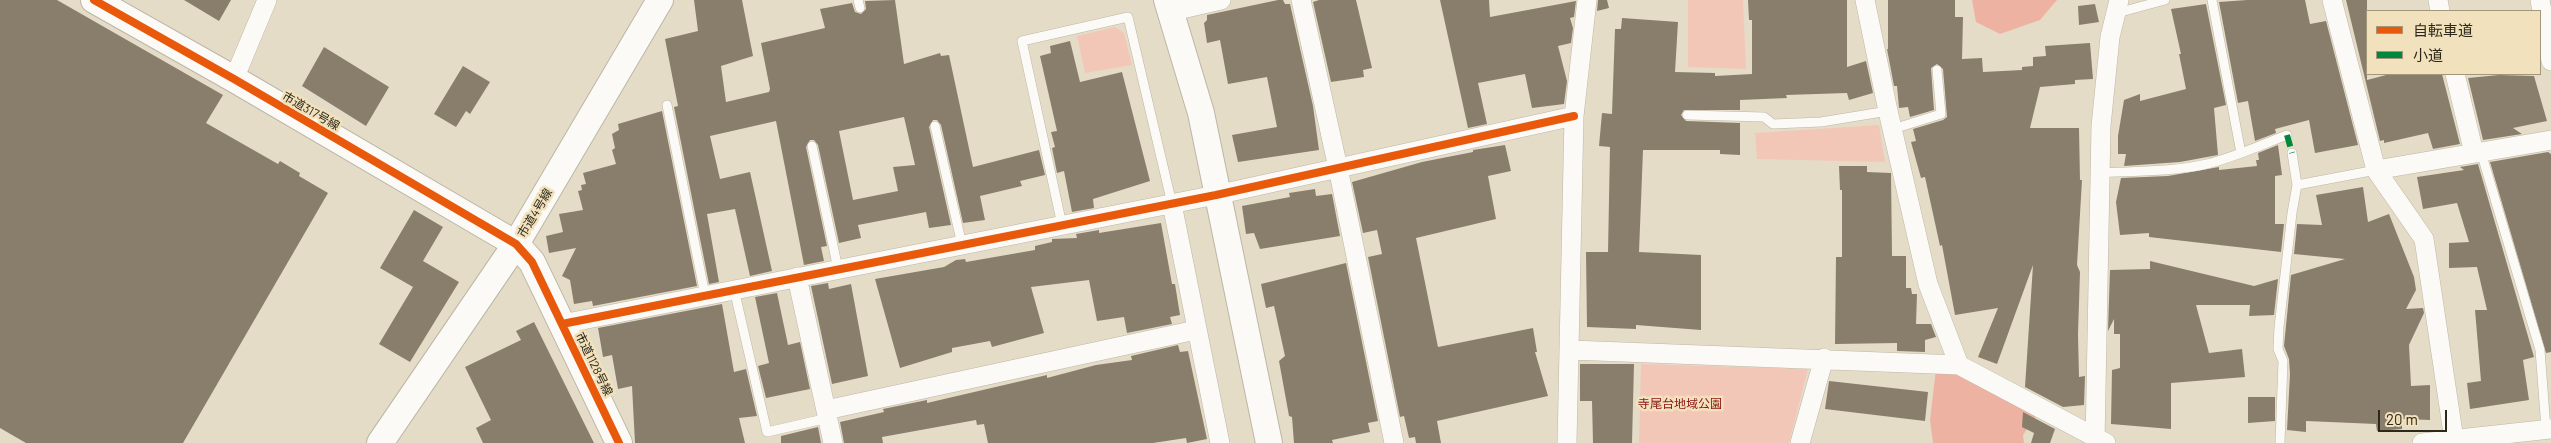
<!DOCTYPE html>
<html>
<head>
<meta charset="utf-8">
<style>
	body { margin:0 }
	#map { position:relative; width:2551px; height:443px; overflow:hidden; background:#e5dcc8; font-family:Barlow,"Noto Sans JP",sans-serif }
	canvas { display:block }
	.legend { position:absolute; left:2366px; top:10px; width:175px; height:65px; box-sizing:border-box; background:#f1e1bc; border:1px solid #a3977b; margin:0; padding:6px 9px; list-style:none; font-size:15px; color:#2e281a }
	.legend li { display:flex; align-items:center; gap:10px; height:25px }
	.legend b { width:25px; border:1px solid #a3977b }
	.scale { position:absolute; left:2378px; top:410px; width:69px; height:22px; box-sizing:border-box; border:2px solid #2e281a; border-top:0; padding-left:6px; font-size:15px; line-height:18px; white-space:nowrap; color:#2e281a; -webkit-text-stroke:4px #f1e1bc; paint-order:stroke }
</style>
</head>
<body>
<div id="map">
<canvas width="2551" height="443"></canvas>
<ul class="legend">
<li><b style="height:6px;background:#e8590c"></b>自転車道</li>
<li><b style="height:6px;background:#00873e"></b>小道</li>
</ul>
<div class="scale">20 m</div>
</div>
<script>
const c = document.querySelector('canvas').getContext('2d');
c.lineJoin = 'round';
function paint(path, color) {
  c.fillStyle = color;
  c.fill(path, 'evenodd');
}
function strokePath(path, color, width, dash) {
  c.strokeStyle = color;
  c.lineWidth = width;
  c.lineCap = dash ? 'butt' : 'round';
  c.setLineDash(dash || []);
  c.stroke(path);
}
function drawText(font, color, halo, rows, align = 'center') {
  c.font = font + ' Barlow,"Noto Sans JP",sans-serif';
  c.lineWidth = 5;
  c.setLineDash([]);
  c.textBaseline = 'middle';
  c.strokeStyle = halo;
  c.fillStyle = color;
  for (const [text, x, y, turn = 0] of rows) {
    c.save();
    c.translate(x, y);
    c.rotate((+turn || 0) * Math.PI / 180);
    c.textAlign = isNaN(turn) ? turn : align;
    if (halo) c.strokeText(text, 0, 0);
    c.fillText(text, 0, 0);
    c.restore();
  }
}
const green = new Path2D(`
	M1688 0H1743L1746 69 1688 67Z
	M1115 27 1124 33 1132 65 1085 73 1077 36Z
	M1879 125 1885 162 1757 159 1755 133Z
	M1641 364 1808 369 1789 443H1639Z`);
const forest = new Path2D(`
	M1972 0H2057L2040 20 2000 34 1976 22Z
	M1936 369 1957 373 2036 416 2023 435 2024 443H1933L1930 420Z`);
const building = new Path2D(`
	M0 0H57L223 95 206 123 278 164 280 161 300 173 299 176 328 193 183 443H26L0 428Z
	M184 0H231L219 21Z
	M694 0H742L753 56 721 66 726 102 769 92 770 89 761 43 825 28 820 9 852 3 855 12 861 14 866 9 865 1 895 0 904 64 940 53 941 56 949 55 973 167 1039 150 1045 175 1020 181 1022 186 980 196 985 220 963 223 941 125 937 120H933L929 127 951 225 929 228 926 212 858 225 861 238 839 243 818 145 814 140H810L806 147 827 246 821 247 824 261 804 265 776 121 710 136 720 179 750 172 772 271 750 276 735 209 707 214 719 282 709 284 674 107 678 106 665 39 698 31ZM904 117 915 165 893 167 898 191 853 200 839 131Z
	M1278 0H1283L1285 4H1290L1313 106 1319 150 1238 162 1232 135 1277 127 1267 77 1228 84 1220 40 1207 43 1204 23 1207 20V15Z
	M1319 0H1356L1372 68 1363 70 1364 77 1331 82 1313 2Z
	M1440 0H1489L1490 17 1576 1 1574 17 1570 18 1573 28 1571 43 1558 46 1567 81 1564 104 1532 108 1525 74 1478 83 1487 124 1468 128Z
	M1598 0H1607L1609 8 1597 11Z
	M1748 0H1847V67L1866 61 1873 93 1849 100 1847 93 1786 95 1787 98 1740 100V110H1684L1681 115 1686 121 1740 123V155L1720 154V150H1643L1639 252 1701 255V330L1636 325V329L1587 327 1586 252H1608L1610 147 1599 146 1602 113 1612 114 1615 29H1621L1622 18 1678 22 1675 72 1715 73V76L1752 74V20H1749Z
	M1888 0H1955V17H1963L1962 59 1982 58 1983 72 2022 70V67L2033 66V57L2046 56 2045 46 2090 43 2093 79 2075 80V84L2040 87 2030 128H2079L2080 180H2082L2077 265 2080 272 2078 334 2079 377 2085 376 2084 405 2063 407 2025 387 2033 265 1997 364 1978 357 1998 308 1955 315 1942 245 1940 246 1925 177 1921 178 1911 142 1916 141 1913 129 1943 120 1947 117 1943 69 1937 64 1931 68 1934 110 1910 117 1908 107 1899 108 1897 86H1894L1887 49H1888Z
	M2247 0H2305L2310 24 2326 21 2358 145 2315 153 2309 120 2275 129 2276 133 2255 141 2248 101 2238 103 2219 2Z
	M2346 0H2367V80L2390 74H2442L2460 144 2433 149 2428 133 2384 143V140L2380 141Z
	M2095 4 2099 22 2079 25 2078 6Z
	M2206 4 2226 105 2214 108 2218 155 2180 162 2124 166 2126 154H2118V136L2124 100 2140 94V101L2186 89 2179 54H2181L2171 9Z
	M1070 41 1080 82 1122 72 1150 181 1093 199 1094 208 1072 212 1064 171 1057 173 1052 148 1055 147 1051 132 1057 131 1040 56 1051 53 1050 46Z
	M324 47 389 87 366 126 302 86Z
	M463 66 490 82 470 114 466 111 456 127 434 114Z
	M2499 75 2534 76 2547 121 2513 128 2522 134 2483 140 2468 78Z
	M662 111 697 286 593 306 592 301 574 304 570 280 562 276 576 248 549 253 546 236 563 232 559 214 583 210 578 191 582 190 581 185 586 184 583 173 616 164 612 150 615 148 612 134 619 130 618 124Z
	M1505 145 1511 171 1488 176 1496 219 1416 238 1438 347 1533 328 1537 352H1535L1548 396 1437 421 1441 443H1416L1415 437 1409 438 1404 416 1400 417 1368 257 1382 254 1377 230 1363 233 1352 182 1422 162 1473 152V150Z
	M2278 145 2282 175 2275 176V224H2284L2281 252 2149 237V233L2120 235 2116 202 2121 178 2168 176 2219 167V170L2257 166 2256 160H2259L2258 153Z
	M2548 152 2551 154V352L2546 353 2490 162Z
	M2478 164 2534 357 2523 360 2529 400 2470 409 2467 383 2481 381 2475 310H2487L2477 267 2449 268V243L2469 242 2457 203 2423 209 2417 177 2464 170 2460 167Z
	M1839 166H1867V172L1891 173 1892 256H1906V288H1911L1912 294H1917L1916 324H1931L1936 337 1925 340V352L1897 351V343L1835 344 1836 257H1842V190H1840Z
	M2363 187 2368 222 2389 214 2414 277 2416 290 2406 309 2423 308 2424 313 2409 345 2411 386 2430 385V420L2402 419V429L2377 431 2376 424 2306 421V432L2287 430 2290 374 2289 359 2284 346 2291 275 2345 259 2294 254 2297 224 2322 225 2316 195Z
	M1315 189 1316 196 1332 194 1340 236 1260 249 1254 233 1246 234 1242 206 1290 197 1289 193Z
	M414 210 443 227 423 261 459 282 410 362 379 344 413 287 380 268Z
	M1161 223 1172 284H1175L1180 315 1170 317 1172 324 1127 333 1124 317 1097 321 1089 280 1031 287 1044 333 992 347 990 341 952 348V352L900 368 875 279 944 267 956 260 965 259 966 262 1035 250V246L1052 242V239L1077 238 1076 234 1099 230V233Z
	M2150 261 2254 286 2278 279 2274 315 2249 316 2250 305H2196L2209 353 2242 349 2245 377 2171 383V429L2111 424 2112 370 2120 368V334H2114V319L2108 331 2110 270 2150 269Z
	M1346 263 1378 421 1368 423 1370 432 1332 440 1333 443H1294L1292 417 1289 416 1279 361 1285 356 1274 306 1266 308 1261 284Z
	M828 283 829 289 851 284 868 376 832 384 811 286Z
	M777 293 788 345 800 342 810 389 766 398 758 366 769 363 755 297Z
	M722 304 734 372 746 369 757 416 739 418 745 443H635L632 386 618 389 612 355 603 357 598 328Z
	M534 322 594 443H483L476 428 491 420 465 367 521 340 516 331Z
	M1178 345 1180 352 1188 351 1207 439 1187 443 1186 438 1153 443H988L984 424 977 425 976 420 882 437 883 443H844L840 422 884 412 883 409 927 400V403L1047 375V378L1096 365 1132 360 1131 356Z
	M1580 364H1634L1632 443H1593L1592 401H1580Z
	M1829 381 1928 392 1925 421 1825 409Z
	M2248 397H2275V421L2248 423Z
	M2023 412 2055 429 2050 443H2031L2034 433 2022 427Z
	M818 427 821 443H781V436Z`);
const lane = new Path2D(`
	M858 0 860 8
	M2212 0 2241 153
	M2117 13 2165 0
	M667 105 705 295
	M1687 115 1764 117 1773 124 1821 122 1888 111
	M935 126 962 245
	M1893 129 1941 114 1937 70
	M812 146 838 269
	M2481 152 2540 350 2546 429
	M2099 173C2135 171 2172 172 2207 164 2235 157 2261 145 2287 135
	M2297 185 2376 170
	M1062 225 1022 41 1128 17 1172 204
	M734 289 767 432 828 418
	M2280 443 2283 361 2278 349 2279 327 2292 213 2297 185 2292 153`);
const street = new Path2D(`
	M1301 0 1338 168 1394 443
	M1865 0 1888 111 1928 284 1959 365
	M2332 0 2376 170 2424 239 2454 440
	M2438 0 2440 11
	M2540 0 2551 61
	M1169 12 1221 0
	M2455 74 2474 153
	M234 79 267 0
	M2376 170 2551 140
	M1172 204 1220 443
	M797 277 833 443
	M562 324 1216 195 1574 116
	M1571 350 1959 365 2106 443
	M826 410 1196 330
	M1567 443 1574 116 1587 0
	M1800 443 1824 358
	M2095 443 2101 126 2110 37 2119 0
	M2422 443 2551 429`);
const secondary = new Path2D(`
	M94 0 234 79 516 244 532 262 619 443
	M1167 0 1201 113 1269 443
	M380 443 516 244 660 0`);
const quiet = new Path2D(`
	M2287 135 2292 153`);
const cycleway = new Path2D(`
	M94 0 234 79 516 244 532 262 619 443
	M562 324 1216 195 1574 116`);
const streetNames = [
	["市道317号線",311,111,30],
	["市道4号線",535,213,-59],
	["市道1128号線",594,364,64]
];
const parkNames = [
	["寺尾台地域公園",1680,404]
];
paint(green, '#f3c7b8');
paint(forest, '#eeb2a2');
paint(building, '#897e6c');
strokePath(lane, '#bcb6a5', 10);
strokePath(street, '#bcb6a5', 20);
strokePath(secondary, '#bcb6a5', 28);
strokePath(lane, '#fbfaf7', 9);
strokePath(street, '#fbfaf7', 19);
strokePath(secondary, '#fbfaf7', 26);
strokePath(quiet, '#00873e', 6, [12, 6]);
strokePath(cycleway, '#e8590c', 8);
drawText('12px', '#2e281a', '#f1e1bc', streetNames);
drawText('12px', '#8c1311', '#f1e1bc', parkNames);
</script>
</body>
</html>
